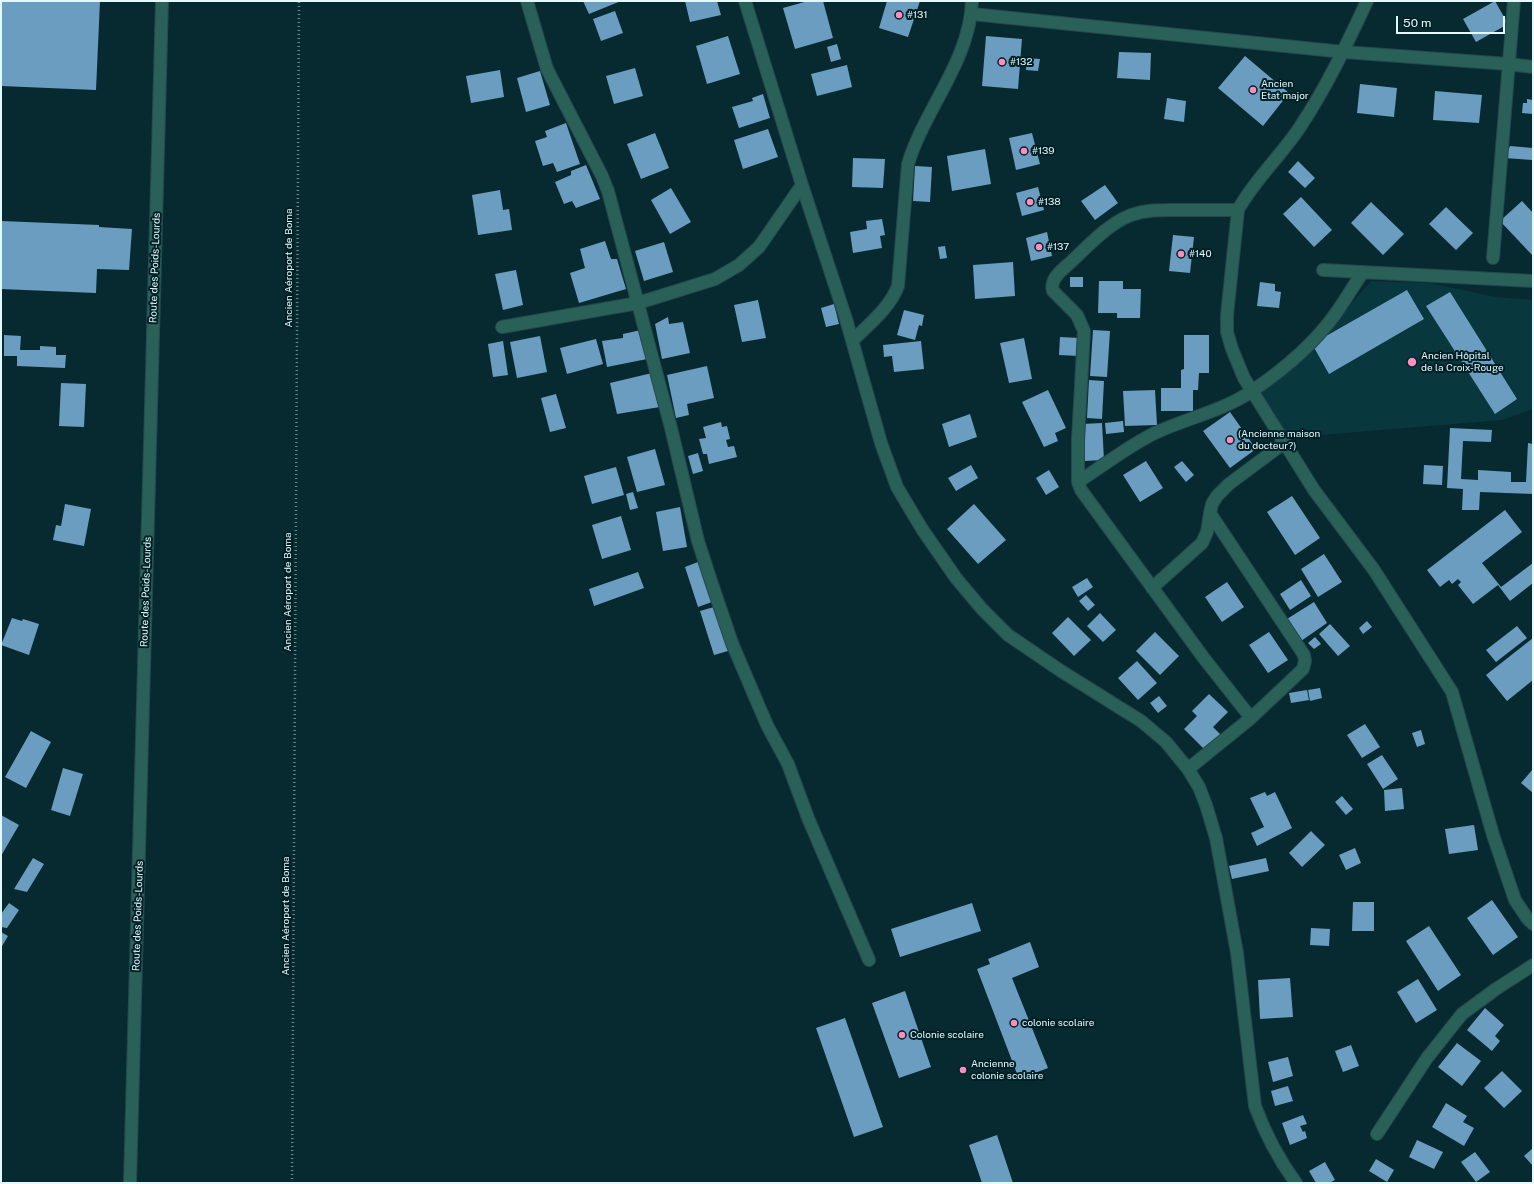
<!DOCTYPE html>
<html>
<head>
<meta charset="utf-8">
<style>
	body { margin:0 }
	#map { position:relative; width:1534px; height:1184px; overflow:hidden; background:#072a30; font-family:"Public Sans",sans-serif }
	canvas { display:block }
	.frame { position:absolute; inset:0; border:2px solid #e2f9fd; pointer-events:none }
	.scale { position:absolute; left:1396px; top:16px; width:109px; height:18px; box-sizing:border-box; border:2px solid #e2f9fd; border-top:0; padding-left:5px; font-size:12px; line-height:14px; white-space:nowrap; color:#e2f9fd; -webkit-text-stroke:3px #002026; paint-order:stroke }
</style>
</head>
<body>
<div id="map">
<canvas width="1534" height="1184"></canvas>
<div class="frame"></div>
<div class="scale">50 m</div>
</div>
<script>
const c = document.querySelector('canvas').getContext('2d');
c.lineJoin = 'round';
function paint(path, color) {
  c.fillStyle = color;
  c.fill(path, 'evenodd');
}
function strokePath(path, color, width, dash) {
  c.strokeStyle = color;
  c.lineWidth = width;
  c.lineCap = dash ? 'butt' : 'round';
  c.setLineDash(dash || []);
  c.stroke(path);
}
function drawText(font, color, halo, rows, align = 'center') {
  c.font = font + ' "Public Sans",sans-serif';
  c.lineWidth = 4;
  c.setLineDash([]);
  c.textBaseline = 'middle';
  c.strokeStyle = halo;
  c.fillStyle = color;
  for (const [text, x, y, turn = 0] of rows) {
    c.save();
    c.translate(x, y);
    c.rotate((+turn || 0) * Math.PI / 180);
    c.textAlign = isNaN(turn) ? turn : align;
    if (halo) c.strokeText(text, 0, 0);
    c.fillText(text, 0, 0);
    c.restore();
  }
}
const built = new Path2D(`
	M1371 281 1428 283 1496 297 1533 300V409L1502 420 1285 438 1257 392 1327 331Z`);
const building = new Path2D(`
	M1 1H100L96 90 1 86Z
	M583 1H621L589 14Z
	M685 1H717L721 15 690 22Z
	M808 1H823L833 38 795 49 783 8Z
	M887 1H920L908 37 879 28Z
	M1495 1 1508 24 1476 42 1463 19Z
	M615 11 623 33 601 41 593 19Z
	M728 36 740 74 707 84 696 46Z
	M986 36 1022 39 1018 89 982 86Z
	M837 44 841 59 831 62 827 47Z
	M1119 52 1151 53 1150 80 1117 78Z
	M1245 56 1289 93 1263 126 1218 88Z
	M1027 58 1040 59 1038 71 1026 70Z
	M847 65 852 87 817 96 811 74Z
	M635 68 643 96 614 104 606 76Z
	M500 70 504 97 471 103 466 76Z
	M540 71 550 105 526 112 517 78Z
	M1360 84 1397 88 1394 117 1357 113Z
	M1435 91 1482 95 1479 123 1433 120Z
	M763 94 770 118 739 128 732 107 753 101 752 98Z
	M1167 98 1186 101 1184 122 1164 119Z
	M1527 99 1533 100V114L1522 113 1523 103H1527Z
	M566 123 580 164 557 172 553 163 543 166 535 141 547 137 545 131Z
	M768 129 778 157 743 169 734 140Z
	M655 133 669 168 641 179 627 144Z
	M1032 133 1040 164 1016 170 1009 138Z
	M1510 146 1533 148 1532 160 1505 158Z
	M985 149 991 184 952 191 947 156Z
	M853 158 885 159 883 188 852 187Z
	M1298 161 1315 178 1305 188 1288 172Z
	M586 165 600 199 576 208 572 201 564 204 555 182 571 175V171Z
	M915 166 932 167 930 202 913 201Z
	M1105 185 1118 203 1095 220 1081 201Z
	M1038 187 1044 210 1022 216 1016 193Z
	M671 188 691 222 670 234 651 200Z
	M500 190 503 210 509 209 512 230 478 235 472 195Z
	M1301 197 1332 230 1314 247 1283 214Z
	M1522 201 1533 213V256L1500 221Z
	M1371 202 1404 234 1383 255 1351 223Z
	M1446 207 1473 233 1456 250 1429 224Z
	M882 219 885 235 880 236 882 248 853 253 850 232 867 229 866 221Z
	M1 221 99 225V227L132 229 129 270 97 269 96 293 1 289Z
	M1047 232 1052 256 1031 261 1026 238Z
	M1173 235 1194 237 1190 273 1169 271Z
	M605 241 611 259H617L626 289 579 303 570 273 585 268 580 249Z
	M664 242 673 272 644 281 635 251Z
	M945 246 947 258 940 259 938 247Z
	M1013 262 1015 296 975 299 973 265Z
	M516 270 523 305 503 310 495 274Z
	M1070 277H1083V287H1070Z
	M1099 281H1123V289H1141L1140 318H1117V313H1098Z
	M1260 282 1275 284V291L1281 292 1279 308 1257 306Z
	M1407 290 1424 319 1329 374 1312 344Z
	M1450 292 1517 399 1495 414 1426 306Z
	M758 300 766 338 742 342 734 305Z
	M834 304 839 324 826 327 821 308Z
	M904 310 924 315 922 326 919 325 915 340 897 335Z
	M668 317 669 324 683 322 690 353 662 359 655 324Z
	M641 330 647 359 607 367 602 341 623 338V334Z
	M1093 330 1110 331 1107 377 1090 376Z
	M4 335 21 336 20 350H40V346L56 347V355H66L65 368 17 366V356H4Z
	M1184 335H1209V373H1199L1198 390H1193V411H1161V388H1181V370L1184 369Z
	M540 336 547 372 517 378 510 342Z
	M1060 337 1080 338 1079 356 1059 355Z
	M1024 338 1032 379 1009 383 1000 343Z
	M596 339 603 364 567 374 560 348Z
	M503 341 508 375 493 377 488 344Z
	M921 341 924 369 894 372 892 356 884 357 883 345Z
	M707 366 714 398 687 404 689 415 676 418 667 375Z
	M652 373 660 407 617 414 610 383Z
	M1089 380 1104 381 1102 419 1087 418Z
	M61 383 86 384 84 427 59 426Z
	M1048 390 1066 428 1055 433 1058 441 1044 447 1022 402Z
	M1155 390 1157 425 1125 426 1123 391Z
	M556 394 566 428 550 432 541 398Z
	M1230 412 1256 449 1230 468 1203 431Z
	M970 414 977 437 949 447 942 424Z
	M1123 421 1124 432 1106 434 1105 423Z
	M721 422 722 427 727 426 730 439 726 440 728 447 734 446 737 457 709 464 707 454H703L699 439 706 438 703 427Z
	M1102 423 1104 460 1084 461 1082 424Z
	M1450 428 1492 430 1491 442 1463 441 1461 479 1478 480V470L1511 472V482H1526L1528 443 1533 444V494L1480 492 1479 510H1462L1463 489 1447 488Z
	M655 449 665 485 637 492 627 457Z
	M698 453 703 471 693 474 688 456Z
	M1146 461 1163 488 1140 502 1123 475Z
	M1182 461 1194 475 1186 482 1174 467Z
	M971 465 978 478 956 491 948 478Z
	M1424 465 1443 466 1442 485 1423 484Z
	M616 467 624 495 592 504 584 476Z
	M1049 470 1059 487 1046 495 1036 478Z
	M633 492 638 508 630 510 626 494Z
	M1292 496 1320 538 1295 555 1267 512Z
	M65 504 91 509 84 546 53 540 56 525 61 526Z
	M974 504 1006 540 978 564 947 529Z
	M680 507 687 547 663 551 656 512Z
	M1505 510 1522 532 1482 563 1501 587 1533 563V583L1510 601 1498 585 1473 604 1458 585 1461 582 1458 579 1452 584 1449 580 1440 587 1427 570Z
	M621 516 631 550 602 559 592 525Z
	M1324 554 1342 582 1318 597 1301 569Z
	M698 562 712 602 698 607 685 567Z
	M638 572 644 588 594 606 589 589Z
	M1087 578 1093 587 1078 597 1072 587Z
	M1301 580 1311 596 1290 610 1280 594Z
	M1227 582 1244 607 1222 622 1205 597Z
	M1086 595 1095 605 1088 611 1079 601Z
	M1314 602 1327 623 1301 641 1287 619Z
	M714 607 728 651 714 655 700 611Z
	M1100 613 1116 630 1103 642 1087 626Z
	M1068 617 1091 640 1074 656 1052 633Z
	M12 618 22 621 23 619 39 624 29 655 1 645Z
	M1367 621 1372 627 1363 634 1359 628Z
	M1330 624 1350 646 1338 656 1319 634Z
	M1517 626 1527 638 1496 662 1486 650Z
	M1155 632 1179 656 1160 675 1136 651Z
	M1269 632 1288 660 1268 673 1249 645Z
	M1315 637 1321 644 1314 649 1308 643Z
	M1533 638V680L1507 701 1486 675Z
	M1137 661 1157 683 1138 700 1118 678Z
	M1320 688 1322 698 1310 701 1308 690Z
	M1307 690 1309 700 1291 703 1289 693Z
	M1209 694 1228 712 1213 727 1222 736 1207 752 1184 729 1197 716 1192 711Z
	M1159 696 1167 706 1158 713 1150 703Z
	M1365 724 1380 747 1362 758 1347 735Z
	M1421 730 1425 744 1417 747 1412 733Z
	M31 731 51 742 26 788 5 777Z
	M1382 755 1398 779 1383 789 1367 764Z
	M63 768 83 774 70 816 51 810Z
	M1533 769V793L1521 783Z
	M1402 788 1404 809 1385 811 1384 790Z
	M1265 792 1267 796 1275 792 1292 828 1257 846 1251 833 1264 827 1250 798Z
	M1342 796 1353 809 1346 815 1335 802Z
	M1 815 19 825 1 856Z
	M1474 825 1478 850 1449 854 1445 829Z
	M1311 831 1325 845 1302 867 1289 853Z
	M1355 848 1361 863 1346 870 1339 855Z
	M33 858 44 864 27 892 14 889Z
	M1266 858 1269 871 1232 879 1229 866Z
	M1492 900 1518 937 1493 955 1467 918Z
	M1353 902H1374V931H1352Z
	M9 903 19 910 7 928 1 927V914Z
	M972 903 981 931 900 957 891 929Z
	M1429 926 1461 975 1438 991 1406 941Z
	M1311 928 1330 929 1329 946 1310 945Z
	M1 932 8 936 1 948Z
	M1030 942 1039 967 1012 978 1048 1068 1019 1079 977 969 990 964 988 959Z
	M1290 978 1293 1017 1260 1019 1258 980Z
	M1418 979 1437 1010 1416 1023 1397 992Z
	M905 991 931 1067 899 1078 872 1003Z
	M1485 1008 1504 1025 1495 1036 1500 1041 1492 1051 1467 1030Z
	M845 1018 883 1127 854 1137 816 1028Z
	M1457 1043 1481 1061 1462 1086 1438 1067Z
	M1351 1045 1359 1066 1343 1072 1335 1051Z
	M1288 1057 1293 1076 1273 1082 1268 1062Z
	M1502 1071 1522 1091 1504 1108 1484 1088Z
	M1288 1086 1293 1101 1275 1106 1271 1091Z
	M1446 1103 1467 1116 1463 1122 1474 1128 1464 1146 1432 1127Z
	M1303 1115 1307 1124 1300 1126 1303 1132 1305 1131 1307 1138 1290 1145 1282 1123Z
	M997 1135 1013 1183H982L969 1145Z
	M1417 1140 1443 1152 1434 1169 1409 1157Z
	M1533 1148V1166L1524 1156Z
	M1475 1152 1490 1172 1476 1182 1461 1162Z
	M1376 1159 1394 1170 1387 1182 1369 1171Z
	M1325 1162 1335 1180 1329 1183H1316L1309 1171Z`);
const path = new Path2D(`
	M292 1183 299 1`);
const minor = new Path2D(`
	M527 1 547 69 602 176 608 191 671 428 698 541 711 581 732 643 752 690 767 725 788 764 808 818 869 960
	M1367 1C1347 44 1326 88 1300 127 1281 156 1254 180 1238 210L1227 315V332L1232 349 1244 378 1314 490 1374 570 1452 692 1493 835 1515 900 1527 918 1533 924
	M972 14 1344 52 1508 64 1533 67
	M802 185 846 319 881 443 897 487 922 529 956 578 982 609 1008 635 1061 671 1141 721 1166 742 1188 769 1199 787 1206 805 1216 838 1237 953 1255 1106C1265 1133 1279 1160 1296 1183
	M1238 210C1219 210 1201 210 1183 210 1165 210 1148 209 1131 215 1108 224 1089 245 1071 262 1063 269 1049 279 1053 291L1077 315 1084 331 1078 440V482L1081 490 1203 657 1251 718
	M1493 258 1514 1
	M1323 270 1533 281
	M502 327 638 303 715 279 739 265 759 247 802 185 745 1
	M852 341C868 325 890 308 898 286L908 164C925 108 970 61 972 1
	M1078 482C1103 466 1128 446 1155 433 1187 418 1223 411 1252 391 1283 370 1315 343 1336 313 1346 299 1354 285 1363 272
	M1152 588 1202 543 1207 532 1210 513
	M1188 769 1251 718 1303 669 1305 661 1304 655 1210 513 1212 504 1217 496 1229 484 1284 443
	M1377 1134 1427 1058 1462 1014 1496 989 1533 965
	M130 1183 162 1`);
const markers = [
	[899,15,4,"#fd8ebf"],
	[1002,62,4,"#fd8ebf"],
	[1253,90,4,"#fd8ebf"],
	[1024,151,4,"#fd8ebf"],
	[1030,202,4,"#fd8ebf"],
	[1039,247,4,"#fd8ebf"],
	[1181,254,4,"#fd8ebf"],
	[1412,362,5,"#fd8ebf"],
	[1230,440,4,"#fd8ebf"],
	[1014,1023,4,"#fd8ebf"],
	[902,1035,4,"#fd8ebf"],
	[963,1070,4,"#fd8ebf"]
];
const poiNames = [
	["#131",907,15],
	["#132",1010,62],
	["Ancien",1261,84],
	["Etat major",1261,96],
	["#139",1032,151],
	["#138",1038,202],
	["#137",1047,247],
	["#140",1189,254],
	["Ancien Hôpital",1421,356],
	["de la Croix-Rouge",1421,368],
	["(Ancienne maison",1238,434],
	["du docteur?)",1238,446],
	["colonie scolaire",1022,1023],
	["Colonie scolaire",910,1035],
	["Ancienne",971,1064],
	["colonie scolaire",971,1076]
];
const streetNames = [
	["Route des Poids-Lourds",155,268,-88],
	["Ancien Aéroport de Boma",289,268,-90],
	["Route des Poids-Lourds",146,592,-88],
	["Ancien Aéroport de Boma",288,592,-90],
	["Route des Poids-Lourds",138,916,-88],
	["Ancien Aéroport de Boma",286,916,-90]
];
paint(built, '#09373e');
paint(building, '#6a9dc0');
strokePath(minor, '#26474d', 14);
strokePath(path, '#6a888d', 2.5, [1, 3]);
strokePath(minor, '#296158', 12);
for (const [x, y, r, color] of markers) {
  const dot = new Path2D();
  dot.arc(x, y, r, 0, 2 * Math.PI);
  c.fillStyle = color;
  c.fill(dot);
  strokePath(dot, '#002026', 1.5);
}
drawText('10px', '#e2f9fd', '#002026', poiNames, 'left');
drawText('10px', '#e2f9fd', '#002026', streetNames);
</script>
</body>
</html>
